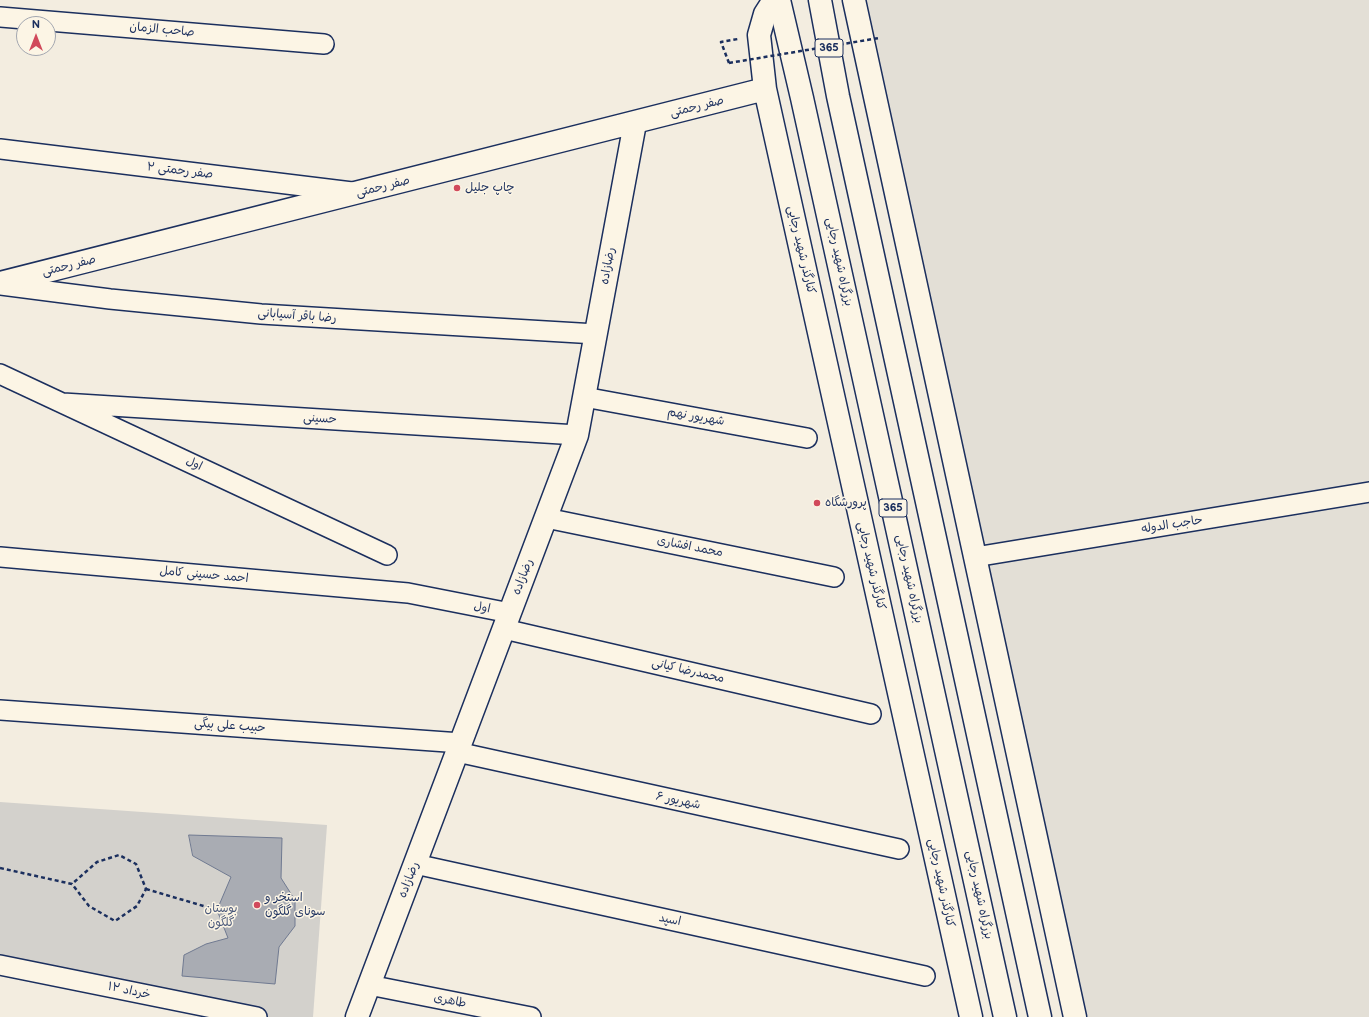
<!DOCTYPE html>
<html>
<head>
<meta charset="utf-8">
<style>
	body { margin:0 }
	#map { position:relative; width:1369px; height:1017px; overflow:hidden; background:#f3ede0; font-family:"Balsamiq Sans",sans-serif }
	canvas { display:block }
	.north { position:absolute; left:16px; top:16px; width:40px; height:40px; box-sizing:border-box; background:#fcf5e5; border:1px solid #a2a6af; border-radius:50%; rotate:0deg; font-size:11px; font-weight:700; line-height:16px; text-align:center; color:#1b2f5e }
	.north::after { content:''; display:block; margin:auto; width:14px; height:18px; background:#d1495b; clip-path:polygon(50% 0,100% 100%,50% 72%,0 100%) }
</style>
</head>
<body>
<div id="map">
<canvas width="1369" height="1017"></canvas>
<div class="north">N</div>
</div>
<script>
const c = document.querySelector('canvas').getContext('2d');
c.lineJoin = 'round';
function paint(path, color) {
  c.fillStyle = color;
  c.fill(path, 'evenodd');
}
function strokePath(path, color, width, dash) {
  c.strokeStyle = color;
  c.lineWidth = width;
  c.lineCap = dash ? 'butt' : 'round';
  c.setLineDash(dash || []);
  c.stroke(path);
}
function drawText(font, color, halo, rows, align = 'center') {
  c.font = font + ' "Balsamiq Sans","Playpen Sans Arabic",sans-serif';
  c.lineWidth = 3;
  c.setLineDash([]);
  c.textBaseline = 'middle';
  c.strokeStyle = halo;
  c.fillStyle = color;
  for (const [text, x, y, turn = 0] of rows) {
    c.save();
    c.translate(x, y);
    c.rotate((+turn || 0) * Math.PI / 180);
    c.textAlign = isNaN(turn) ? turn : align;
    if (halo) c.strokeText(text, 0, 0);
    c.fillText(text, 0, 0);
    c.restore();
  }
}
const built = new Path2D(`
	M859 0H1369V1017H1088Z`);
const green = new Path2D(`
	M0 802 327 825 313 1017H233L0 976Z`);
const water = new Path2D(`
	M189 835 282 838 281 878 295 900V926L279 947 275 984 182 976 184 955 206 944 228 938 217 910 231 877 193 856Z`);
const path = new Path2D(`
	M729 63 721 42 738 39
	M0 868 72 884 89 906 115 921 137 906 146 889 136 864 119 855 97 862 72 884
	M146 889 217 910`);
const minor = new Path2D(`
	M0 17 324 44
	M0 149 352 192
	M0 285 110 299 261 314 596 334
	M0 374 387 555
	M584 397 807 438
	M63 403 577 435
	M546 518 834 577
	M0 557 408 593 510 613
	M975 557 1369 492
	M504 629 871 714
	M0 710 461 743
	M457 752 899 849
	M415 864 925 976
	M0 965 257 1017
	M369 985 531 1017`);
const tertiary = new Path2D(`
	M774 0 765 14 759 35 765 89 971 1017
	M854 0 1075 1017
	M0 283 765 89
	M357 1017 577 435 635 123`);
const trunk = new Path2D(`
	M779 0 802 98 1005 1017
	M820 0 838 96 1040 1017`);
const pathBridge = new Path2D(`
	M729 63 879 38`);
const markers = [
	[457,188,4,"#d1495b"],
	[817,503,4,"#d1495b"],
	[257,905,4,"#d1495b"]
];
const shields = [
	[829,48,28],
	[893,508,28]
];
const shieldNames = [
	["365",829,48],
	["365",893,508]
];
const streetNames = [
	["صاحب الزمان",162,30,5],
	["صفر رحمتی",697,107,-14],
	["صفر رحمتی ۲",180,171,7],
	["صفر رحمتی",383,187,-14],
	["کنارگذر شهید رجایی",801,250,77],
	["بزرگراه شهید رجایی",839,262,78],
	["صفر رحمتی",69,266,-14],
	["رضازاده",608,266,-80],
	["رضا باقر آسیابانی",297,316,4],
	["شهریور نهم",696,417,10],
	["حسینی",320,419,3],
	["اول",194,464,25],
	["حاجب الدوله",1172,525,-9],
	["محمد افشاری",690,547,11],
	["کنارگذر شهید رجایی",871,566,77],
	["احمد حسینی کامل",204,575,5],
	["رضازاده",523,577,-69],
	["بزرگراه شهید رجایی",909,579,78],
	["اول",482,608,11],
	["محمدرضا کیانی",688,671,13],
	["حبیب علی بیگی",230,726,4],
	["شهریور ۶",678,801,12],
	["رضازاده",409,880,-69],
	["کنارگذر شهید رجایی",941,883,78],
	["بزرگراه شهید رجایی",979,895,78],
	["اسپد",670,920,12],
	["خرداد ۱۲",129,991,12],
	["طاهری",450,1001,11]
];
const poiNames = [
	["چاپ جلیل",465,188],
	["پرورشگاه",825,503],
	["استخر و",265,898],
	["سونای گلگون",265,912]
];
const parkNames = [
	["بوستان",221,909],
	["گلگون",221,923]
];
paint(built, '#e3dfd6');
paint(green, '#d3d1cc');
paint(water, '#a9acb3');
strokePath(water, '#707a91', 1);
strokePath(minor, '#1b2f5e', 22);
strokePath(tertiary, '#1b2f5e', 25);
strokePath(trunk, '#1b2f5e', 25);
strokePath(path, '#1b2f5e', 2.5, [4, 3]);
strokePath(minor, '#fcf5e5', 19);
strokePath(tertiary, '#fcf5e5', 22);
strokePath(trunk, '#fcf5e5', 22);
strokePath(pathBridge, '#1b2f5e', 2.5, [4, 3]);
for (const [x, y, r, color] of markers) {
  const dot = new Path2D();
  dot.arc(x, y, r, 0, 2 * Math.PI);
  c.fillStyle = color;
  c.fill(dot);
  strokePath(dot, '#fcf5e5', 1.5);
}
for (const [x, y, w] of shields) {
  const box = new Path2D();
  box.roundRect(x - w / 2, y - 9, w, 18, 3);
  c.fillStyle = '#fcf5e5';
  c.fill(box);
  strokePath(box, '#1b2f5e', 1);
}
drawText('bold 11px', '#1b2f5e', null, shieldNames);
drawText('12px', '#1b2f5e', '#fcf5e5', streetNames);
drawText('12px', '#1b2f5e', '#fcf5e5', poiNames, 'left');
drawText('12px', '#49587a', '#fcf5e5', parkNames);
</script>
</body>
</html>
